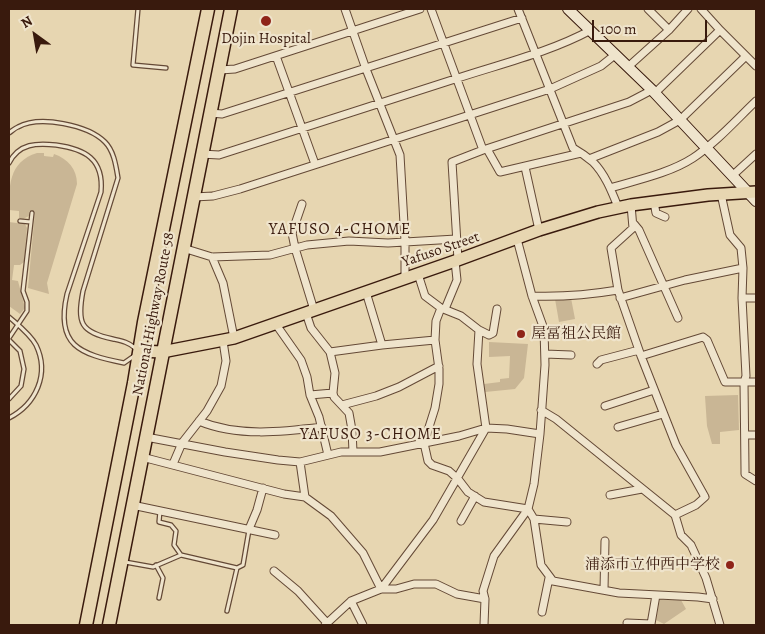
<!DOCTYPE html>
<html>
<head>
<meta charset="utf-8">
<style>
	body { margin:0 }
	#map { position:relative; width:765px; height:634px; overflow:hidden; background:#e7d6b1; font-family:Alegreya,serif }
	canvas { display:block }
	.frame { position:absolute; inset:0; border:10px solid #391a0d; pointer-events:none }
	.north { position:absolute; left:10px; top:10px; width:50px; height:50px; -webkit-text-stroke:4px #efe4cc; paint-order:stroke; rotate:328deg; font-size:14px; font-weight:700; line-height:20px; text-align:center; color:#391a0d }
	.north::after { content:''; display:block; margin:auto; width:18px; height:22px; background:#391a0d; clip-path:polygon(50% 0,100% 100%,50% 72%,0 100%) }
	.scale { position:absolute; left:592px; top:20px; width:115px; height:22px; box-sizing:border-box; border:2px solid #391a0d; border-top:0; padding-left:6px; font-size:15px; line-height:18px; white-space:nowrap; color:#391a0d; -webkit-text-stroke:4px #efe4cc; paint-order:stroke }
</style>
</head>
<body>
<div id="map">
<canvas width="765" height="634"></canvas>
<div class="frame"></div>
<div class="north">N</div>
<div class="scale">100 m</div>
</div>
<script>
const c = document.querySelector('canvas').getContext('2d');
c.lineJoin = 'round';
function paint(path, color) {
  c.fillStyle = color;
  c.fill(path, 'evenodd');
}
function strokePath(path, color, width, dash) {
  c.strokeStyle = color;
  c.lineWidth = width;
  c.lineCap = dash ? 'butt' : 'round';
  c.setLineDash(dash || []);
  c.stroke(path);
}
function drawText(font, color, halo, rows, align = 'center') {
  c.font = font + ' Alegreya,"Noto Serif JP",serif';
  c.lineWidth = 4.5;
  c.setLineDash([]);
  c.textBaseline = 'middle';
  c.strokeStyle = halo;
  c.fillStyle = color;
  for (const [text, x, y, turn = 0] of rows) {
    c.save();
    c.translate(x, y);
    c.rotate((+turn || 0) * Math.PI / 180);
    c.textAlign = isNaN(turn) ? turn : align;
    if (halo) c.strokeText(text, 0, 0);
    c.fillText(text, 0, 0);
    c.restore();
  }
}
const green = new Path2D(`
	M37 153H44V156L53 157 54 154C68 159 77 169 77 184L47 283 49 294 28 288 35 211H29V216L23 219 19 218V211L9 210V213C9 187 8 162 37 153Z
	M9 222 25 224 27 228 24 262 20 265H14L12 280 18 281 25 308 20 314 9 306Z
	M571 298 575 319 559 322 555 299Z
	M489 342 528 344 524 378 515 389 485 392 484 384 500 382V379L509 378 510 356 489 357Z
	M738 395 739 430 720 432V444H712L707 426 705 396Z
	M660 598 681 600 686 609 664 624 656 620Z`);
const lane = new Path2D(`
	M138 9 133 65 166 68
	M9 133C12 131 15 128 18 127 40 115 88 125 105 142 114 151 116 166 118 178L83 291C77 323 80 332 113 339 122 341 128 342 135 348
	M9 163C19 143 37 143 56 145 85 149 104 159 101 192L67 294C55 346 80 354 124 363L134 356
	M20 221 31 222
	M9 317C18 325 30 334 36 345 50 374 36 404 9 418
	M9 338 27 311V302L23 291 32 213
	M9 340 20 351 24 369 21 386 9 399
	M160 511 159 522 171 525 176 531 174 545 181 555
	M125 562 153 567 181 555 237 568 227 611
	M156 565 163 578 159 598
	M237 568 243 565 249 530`);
const street = new Path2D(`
	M345 9 366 69 400 155 405 241V278
	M431 9 483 150 629 102 652 90
	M518 9 573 148C580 152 587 157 593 162 605 174 612 192 618 207
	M648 9 669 30
	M701 9 720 30 756 66
	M276 56 315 164
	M629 66 669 30 688 9
	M220 70 235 69 420 9
	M655 93 720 30
	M210 113 222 114 522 18
	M487 149 500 172 581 153
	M201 154 219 155C297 130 376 105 455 79 500 64 548 53 591 30
	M589 159 658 132 680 120 746 56
	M525 167 539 230
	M732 176 756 154
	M610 188C637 180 670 173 693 158 717 142 736 120 756 101
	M721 194 730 235 741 248 743 268 742 298 746 376 744 382 745 470V474L756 481
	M194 197 213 196 240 189 550 89 601 66 616 54
	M654 202 656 213 665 217
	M302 204 292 233 295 248 314 310
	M631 205 633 228 611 248 618 290 641 356 676 445 705 497 696 505 675 515
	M634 224 639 230 678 318
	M183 248 212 257 270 255 307 245 349 241 388 243 456 239
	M212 257 223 283 234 338
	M458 260 452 162 483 150
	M366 292 382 345
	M532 296C561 297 588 295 618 290
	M620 298 685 280 743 268
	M742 298H756
	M441 308 436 321 435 340 439 369V384L435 408 424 443 428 461 432 465 449 471 458 479 468 492 484 502 528 509 534 519 541 565 553 581 619 593 698 597 713 599
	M445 309 457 280 455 261
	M306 313 311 328 330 352 335 373 333 393 334 397 349 413 352 430 353 452
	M275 323 301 360 307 377 310 395 319 417 328 455
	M479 330 489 335 493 333 497 309
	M330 352 382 345 435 340
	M545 354 571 355
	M641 356 703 337 707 340 725 382H756
	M597 364 601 360 639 350
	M310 395 333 393
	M342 405 376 396 399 387 439 366
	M605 406 654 390
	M541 410 556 419 675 515 681 535 691 545 706 578 720 625
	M199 421C237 437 282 432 322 427
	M618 427 663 414
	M745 435H756
	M146 437 225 452 278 460 300 462 341 452H380L459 436 486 428 507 429 540 434
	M142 457 284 494 305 497 331 516 363 553 381 589
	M300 462 305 497
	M173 464 182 443 207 411 221 386 226 361 223 341
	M610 495 642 489
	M132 505 275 535
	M534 519 567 522
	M461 521 475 496
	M249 529 257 510 263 488
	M274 571 298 591 327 623
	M381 589 433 520 486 428 477 364 479 330 461 316 441 308 425 296 418 274
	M604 590 605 541
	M351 601 363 625
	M542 612 549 578
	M627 623 651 624 656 595
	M325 625 351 601 381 589H396L414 584H436L457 594 485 599
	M484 625 485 599 483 591 494 556 528 509 534 484 540 434 545 365 544 329 532 296 517 239`);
const secondary = new Path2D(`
	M568 9 652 90 756 201`);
const primary = new Path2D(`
	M140 351 162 352 234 338 455 261 539 230 598 212 631 205 708 195 756 192`);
const highway = new Path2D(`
	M86 625 134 383 144 322 208 9
	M109 625 231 9`);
const markers = [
	[266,21,6,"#8f2418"],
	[521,334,5,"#8f2418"],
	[730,565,5,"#8f2418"]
];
const poiNames = [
	["Dojin Hospital",266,39],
	["屋冨祖公民館",531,334,"left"],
	["浦添市立仲西中学校",720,565,"right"]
];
const streetNames = [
	["Yafuso Street",441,250,-19],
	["National Highway Route 58",154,314,-79]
];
const neighbourhoodNames = [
	["YAFUSO 4-CHOME",340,230],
	["YAFUSO 3-CHOME",371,435]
];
paint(green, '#c9b695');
strokePath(lane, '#644936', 5.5);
strokePath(street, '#644936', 9);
strokePath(secondary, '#391a0d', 12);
strokePath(primary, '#391a0d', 14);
strokePath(highway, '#391a0d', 15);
strokePath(lane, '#efe4cc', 3);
strokePath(street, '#efe4cc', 7);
strokePath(secondary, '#efe4cc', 10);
strokePath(primary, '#e7d6b1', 11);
strokePath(highway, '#e7d6b1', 12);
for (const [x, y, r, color] of markers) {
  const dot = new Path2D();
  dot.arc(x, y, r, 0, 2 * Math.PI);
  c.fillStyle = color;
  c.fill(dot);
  strokePath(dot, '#efe4cc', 2);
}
drawText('15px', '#391a0d', '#efe4cc', poiNames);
drawText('15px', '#391a0d', '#efe4cc', streetNames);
c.letterSpacing = '1px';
drawText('16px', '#391a0d', '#efe4cc', neighbourhoodNames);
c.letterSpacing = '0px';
</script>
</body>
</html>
